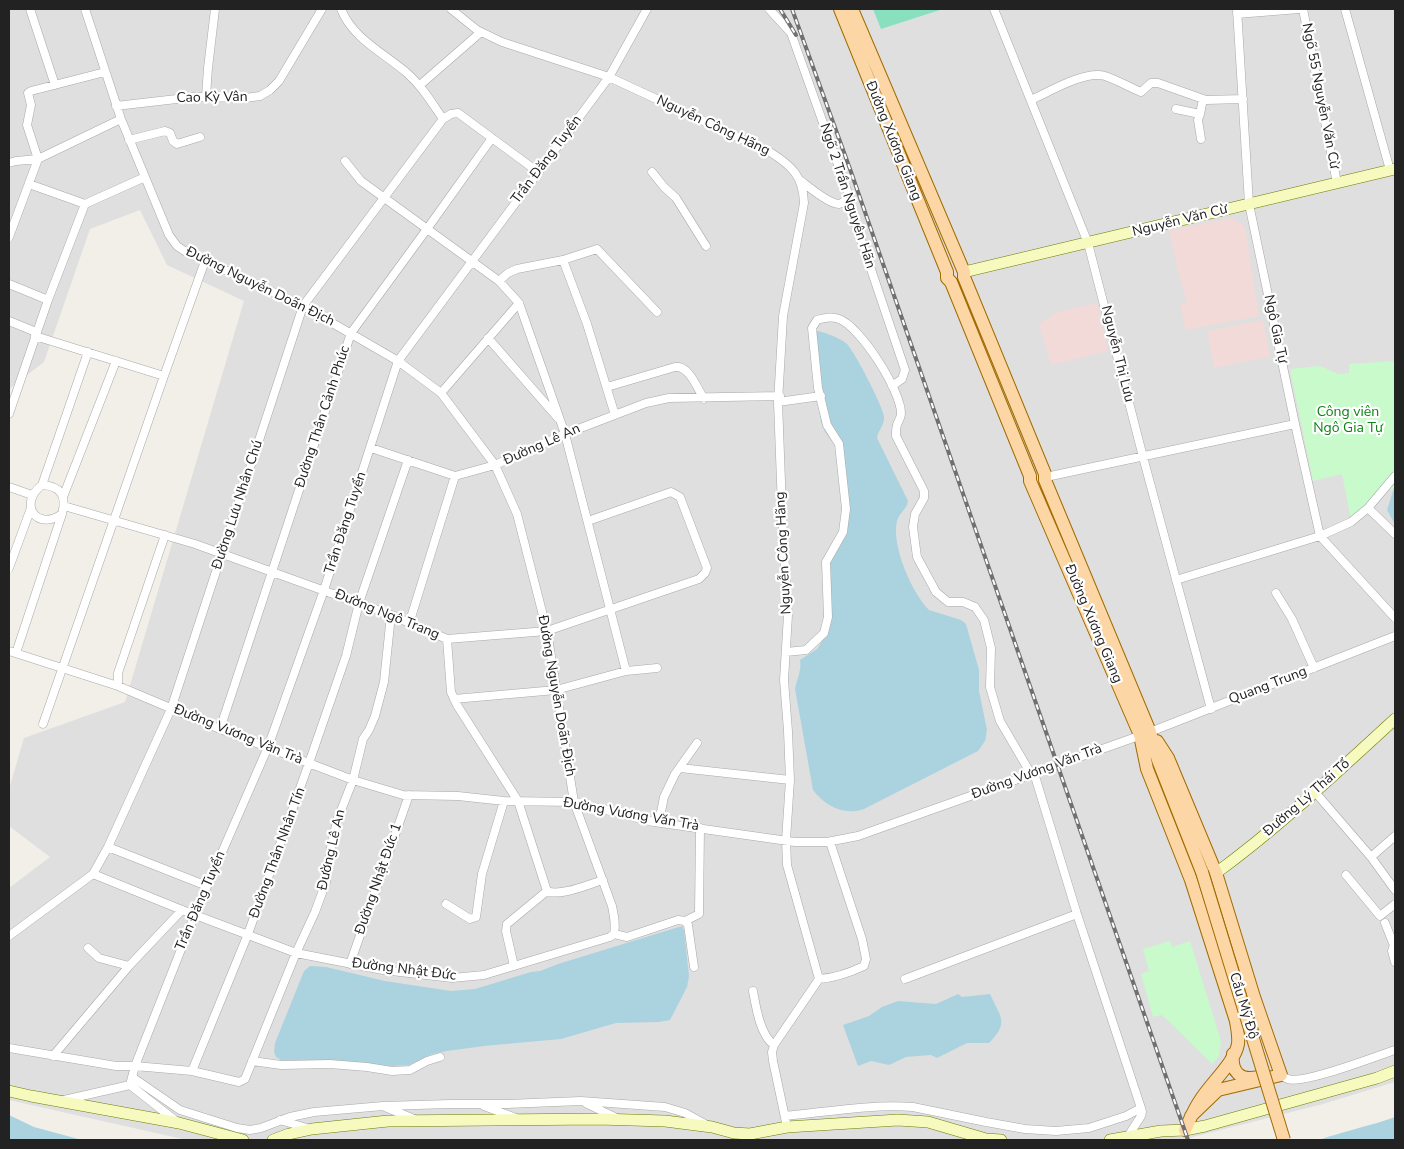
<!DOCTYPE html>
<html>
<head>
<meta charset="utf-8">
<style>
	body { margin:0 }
	#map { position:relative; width:1404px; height:1149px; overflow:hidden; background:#f2efe9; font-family:"Nunito Sans",sans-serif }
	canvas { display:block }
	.frame { position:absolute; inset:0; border:10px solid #222; pointer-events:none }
</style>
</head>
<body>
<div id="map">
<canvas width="1404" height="1149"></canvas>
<div class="frame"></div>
</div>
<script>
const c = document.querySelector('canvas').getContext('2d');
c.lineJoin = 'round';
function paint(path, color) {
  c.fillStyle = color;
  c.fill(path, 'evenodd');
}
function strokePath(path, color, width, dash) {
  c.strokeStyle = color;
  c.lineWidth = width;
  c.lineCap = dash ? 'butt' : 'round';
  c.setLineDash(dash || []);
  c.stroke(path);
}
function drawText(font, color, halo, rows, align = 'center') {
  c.font = font + ' "Nunito Sans",sans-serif';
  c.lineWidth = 4.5;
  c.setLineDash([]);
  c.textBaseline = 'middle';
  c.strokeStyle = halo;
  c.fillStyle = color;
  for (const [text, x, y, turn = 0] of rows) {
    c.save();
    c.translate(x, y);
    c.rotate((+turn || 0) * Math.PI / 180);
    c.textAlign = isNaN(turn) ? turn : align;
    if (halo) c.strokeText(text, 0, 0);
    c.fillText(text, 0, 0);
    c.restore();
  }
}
const residential = new Path2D(`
	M9 9H1395V1082L1323 1104 1181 1140H187L9 1100V888L50 857 9 826V789L24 738 125 702 244 301 167 265 140 210 90 229 44 362 9 389Z`);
const commercial = new Path2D(`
	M1232 218 1245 227 1259 316 1186 330 1180 304 1187 302 1178 271 1169 230Z
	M1097 303 1108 351 1051 365 1039 324 1058 312Z
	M1263 320 1270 357 1214 368 1207 331Z`);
const park = new Path2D(`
	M1395 361V488L1383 493 1372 511 1351 520 1342 474 1313 481 1290 369 1320 366 1338 374 1349 373V364Z
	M1170 941 1172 947 1190 941 1221 1041 1219 1056 1212 1064 1162 1015 1153 1017 1141 974 1149 971 1143 949Z`);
const pitch = new Path2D(`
	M873 9H943L881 29Z`);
const water = new Path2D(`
	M815 331C821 330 842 339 847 344 856 354 881 403 884 416 885 425 878 430 877 438L908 501C907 509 899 513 897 521 891 545 912 593 929 610L961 620 966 624 979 670V691L987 730 985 741 978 751 864 809C844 816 825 806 813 790L795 689C797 679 802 669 800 660L817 649 821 643 824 623 823 572 843 531 839 462 835 445 825 432 821 422 810 339Z
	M1395 485V524L1387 510Z
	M682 926 684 930 689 976 687 987 670 1020 659 1022 616 1023 561 1039 484 1046 447 1051 432 1054 409 1065 392 1066 281 1060 276 1057 274 1052 275 1043 304 971 310 966 326 967 385 981 451 991 475 989 531 972 540 971 558 964Z
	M958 994 962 997 990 994C1000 1017 1010 1022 989 1043H967L937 1058 931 1055 906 1057 889 1065 871 1061 858 1066 843 1025 869 1016 882 1007 898 1001 936 1004Z
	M9 1115 34 1127 82 1140H9Z
	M1395 1117V1140H1319C1344 1131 1370 1126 1395 1117Z`);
const street = new Path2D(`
	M30 9 55 85
	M85 9 121 119 169 235 177 246 186 252 303 306 398 361 441 393 495 465 517 514 547 631 574 802 612 906C614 916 616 924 614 934L610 937 484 975 452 978 383 970 296 953 182 910 93 874
	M341 9C353 39 384 53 407 73 422 86 432 103 443 119
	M451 9 477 30 502 42 609 77 770 152C792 166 803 176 804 203L783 316 778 402 783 535 788 615 784 680 788 731 790 780 786 840 787 865 819 979 774 1045 772 1052 773 1061 787 1127
	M769 9 791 33 848 193 854 219 905 370 902 379 892 386
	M994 9 1088 243 1143 457 1211 709
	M1237 9 1249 204 1295 424 1320 536 1395 618
	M1303 9 1337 183
	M1345 9 1390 170
	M1237 14 1299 9
	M420 85 481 32
	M206 96 208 68 215 9
	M1031 100C1049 92 1085 70 1105 76 1117 80 1129 87 1141 92L1151 83H1158L1206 100 1243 99
	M116 106 194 97 245 98 260 96 270 90 279 81 322 9
	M1176 109 1200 114 1203 99
	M1200 114 1198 120 1201 139
	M129 140 165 131 170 133 173 141 177 144 200 137
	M345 161 361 181 499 281 519 303 565 434 626 671
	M9 163 16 161 38 159 27 125 31 105 28 93 31 91 105 72
	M652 172 664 187 676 198 706 246
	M801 181C809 187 829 204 839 204 843 203 846 200 849 197
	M29 184 85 204
	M9 237 38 159 121 119
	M563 260 587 324 615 415
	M499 281 508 273 517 269 563 260 597 249 657 312
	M9 284 48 300
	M9 321 36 332
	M35 336 164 376
	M488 338 558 418
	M607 387 675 367C689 365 697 388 704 399
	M441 393 519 303
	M778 402 821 396
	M9 414 48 300 85 204 145 177
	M371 448 455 476
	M1046 477 1295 424
	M42 485 88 352
	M42 485C61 486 67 496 62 514 36 532 18 503 42 485Z
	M9 487 32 495
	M63 497 116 361
	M64 506 195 544 391 615 447 639 547 631 699 579 705 573 707 568 680 497 671 492 588 521
	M1368 508 1395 534
	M9 568 31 508
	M1176 580 1320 536 1351 522 1368 508 1395 476
	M1276 593 1292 619 1314 668
	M409 624 455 476 495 465 565 434 646 403 669 398 780 396
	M447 639 451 692 457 705 518 801 547 891C560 897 589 884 603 880
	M9 651 118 686 220 729 353 780 403 795 458 796 504 801 574 802 654 822 795 842H827L858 836 1150 732 1395 636
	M786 652 806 650 824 633 828 617 826 562 843 532 846 509 839 444 827 425 818 388 812 328 817 320C825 318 831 316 839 319 860 326 902 392 901 414 901 418 898 421 897 425 896 428 896 432 896 436L924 491V498L915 514 913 527 917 557 936 592 948 602H963L975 607 984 620 991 648 990 687 1000 721 1031 774
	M16 653 62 514
	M118 686V673L165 535
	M454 699 556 690 626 671 657 668
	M43 724 164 376 205 261
	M220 729 351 333 427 229 492 138
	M680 768 790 780
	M1034 773 1077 914 1141 1108
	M1315 792 1371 857 1395 890
	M659 822 664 797 675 774 697 743
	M108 847 207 886
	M1371 857 1395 836
	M1346 875 1380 916 1395 904
	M446 904 470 919 476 917 482 874 504 801
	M685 921 699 914 700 828
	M1385 923 1393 943
	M614 934 627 937 678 920 685 921 688 925 694 967
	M9 936 93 874 108 847 171 709 303 306 443 119 451 114 458 113 538 172
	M1395 942 1392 951 1395 962
	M88 948 99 958 129 966
	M350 964 409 795
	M514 966 506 931 507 924 547 891
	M819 979C836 978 849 973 864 966L866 959 862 939 830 842
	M905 979 1077 914
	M753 991C756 1007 760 1035 774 1045
	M9 1048 116 1066H135L192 1071 239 1082 245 1079 296 953 315 912 326 882 332 841 338 818 353 780 363 739 369 730 375 716 384 682 391 615
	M53 1056 129 966 182 910
	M252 1061 281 1065 330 1064 367 1067 392 1071 410 1070 427 1061 440 1057
	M192 1071 248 934 309 763 346 656 359 603 408 460
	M1281 1075C1283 1076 1285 1078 1288 1079 1303 1085 1376 1056 1395 1050
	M132 1077 180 1110 237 1128 250 1130 261 1128 290 1117 314 1112 383 1106 450 1104H507L581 1101 665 1107 685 1113 705 1124
	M130 1085 135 1066 195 914 268 747 324 590 398 361 609 77 647 9
	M64 1100 130 1085 176 1121
	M587 1104 617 1118
	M484 1106 516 1118
	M385 1107 414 1119
	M785 1116C827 1112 870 1104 913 1107L986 1122 1025 1129 1056 1131 1089 1128 1126 1116 1141 1108 1142 1112 1141 1116 1127 1138
	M280 1120 310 1129`);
const secondary = new Path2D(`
	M964 272 1395 169
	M1216 873C1279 827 1337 772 1395 719
	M9 1091 31 1096 179 1123 243 1140
	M273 1140 289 1134 312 1129 388 1121 598 1119 665 1121 712 1127 734 1133 750 1134 787 1127 898 1120 928 1122 986 1139 1001 1140
	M1110 1140 1161 1131 1185 1130 1205 1126 1377 1078 1395 1071`);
const primary = new Path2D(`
	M840 9 947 272V278L951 282 1030 476V481L1140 735 1153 752
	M852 9 964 272V277L1045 474V480L1150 732 1158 760 1202 872
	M1141 740 1147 769 1191 880 1236 1021C1237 1028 1239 1036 1238 1044 1235 1062 1211 1083 1201 1099 1194 1109 1190 1119 1185 1130
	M1157 741 1168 758 1216 873 1254 997 1281 1075 1218 1090 1191 1116
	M1233 1054C1231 1072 1240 1081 1258 1077`);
const rail = new Path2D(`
	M780 9 796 35
	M792 9 850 169 1188 1140`);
const primaryBridge = new Path2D(`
	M1202 872 1284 1140`);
const streetNames = [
	["Ngõ 55 Nguyễn Văn Cừ",1320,96,79],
	["Cao Kỳ Vân",212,98,-1],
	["Nguyễn Công Hãng",713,126,25],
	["Đường Xương Giang",893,141,68],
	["Trần Đăng Tuyển",547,160,-53],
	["Ngõ 2 Trần Nguyên Hãn",847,196,72],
	["Nguyễn Văn Cừ",1180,221,-14],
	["Đường Nguyễn Doãn Địch",260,287,26],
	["Ngô Gia Tự",1275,329,78],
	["Nguyễn Thị Lưu",1117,354,76],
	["Đường Thân Cảnh Phúc",323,417,-72],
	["Đường Lê An",542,445,-24],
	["Đường Lưu Nhân Chú",238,505,-72],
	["Trần Đăng Tuyển",346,523,-72],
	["Nguyễn Công Hãng",784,553,-93],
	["Đường Ngô Trang",387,615,22],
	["Đường Xương Giang",1093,624,67],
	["Quang Trung",1268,686,-21],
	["Đường Nguyễn Doãn Địch",556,696,80],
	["Đường Vương Văn Trà",238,735,22],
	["Đường Vương Văn Trà",1037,772,-20],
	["Đường Lý Thái Tổ",1307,798,-41],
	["Đường Vương Văn Trà",631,815,10],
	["Đường Lê An",332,850,-77],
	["Đường Thân Nhân Tín",278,853,-70],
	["Đường Nhật Đức 1",379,879,-71],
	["Trần Đăng Tuyển",201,901,-67],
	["Đường Nhật Đức",404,970,7],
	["Cầu Mỹ Độ",1243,1006,73]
];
const parkNames = [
	["Công viên",1348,413],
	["Ngô Gia Tự",1348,429]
];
paint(residential, '#e0dfdf');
paint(commercial, '#f2dad9');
paint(park, '#c8facc');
paint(pitch, '#88e0be');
paint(water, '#aad3df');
strokePath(street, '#a9a9a9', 9);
strokePath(secondary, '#707d05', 12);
strokePath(primary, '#a06b00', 14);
strokePath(street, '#fff', 8);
strokePath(secondary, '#f7fabf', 11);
strokePath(primary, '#fcd6a4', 12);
strokePath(rail, '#707070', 4);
strokePath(rail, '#fff', 2, [5.5]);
strokePath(primaryBridge, '#a06b00', 14, []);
strokePath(primaryBridge, '#fcd6a4', 12);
drawText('14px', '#222', '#fff', streetNames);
drawText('14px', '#0c8416', '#fff', parkNames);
</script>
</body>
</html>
